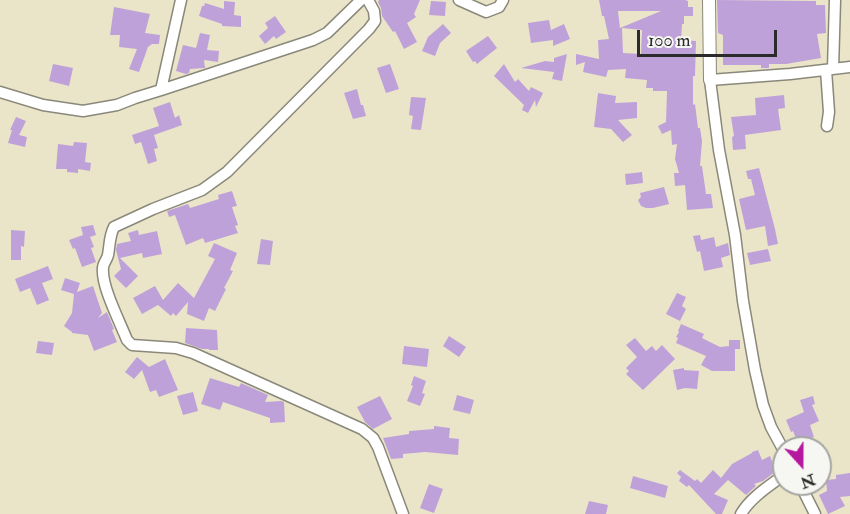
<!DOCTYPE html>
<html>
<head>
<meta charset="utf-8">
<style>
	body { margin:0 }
	#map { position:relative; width:850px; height:514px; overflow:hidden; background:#eae5c8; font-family:"IM FELL Double Pica",serif }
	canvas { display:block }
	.north { position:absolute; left:772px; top:436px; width:60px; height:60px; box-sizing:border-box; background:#f6f6f2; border:2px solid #a5a5a2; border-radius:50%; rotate:159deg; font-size:16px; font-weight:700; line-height:24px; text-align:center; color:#2b2b2b }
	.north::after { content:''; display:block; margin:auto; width:21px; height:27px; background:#b5179e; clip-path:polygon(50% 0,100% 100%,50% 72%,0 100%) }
	.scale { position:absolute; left:637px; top:30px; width:140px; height:27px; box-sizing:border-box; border:3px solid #2b2b2b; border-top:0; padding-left:8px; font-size:18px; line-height:21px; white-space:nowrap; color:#2b2b2b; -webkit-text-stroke:4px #f6f6f2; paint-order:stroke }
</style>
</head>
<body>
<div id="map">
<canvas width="850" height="514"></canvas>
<div class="north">N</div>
<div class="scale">100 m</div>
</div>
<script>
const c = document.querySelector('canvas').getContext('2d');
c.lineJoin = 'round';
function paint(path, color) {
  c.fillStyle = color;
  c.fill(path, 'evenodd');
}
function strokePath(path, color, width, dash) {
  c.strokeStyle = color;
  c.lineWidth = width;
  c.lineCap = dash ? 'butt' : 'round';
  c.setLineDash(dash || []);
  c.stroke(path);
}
const building = new Path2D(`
	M379 0H420L414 14 416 17 407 23 417 42 404 49 395 31 393 32 382 16 381 8 378 2Z
	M599 0H685L688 1V7H693V16H684V24H682L681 40 696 41 695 76H693V105L695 104 698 128H700L702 141 700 166H702L706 194H711L713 208 687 210 685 185 675 186 674 173H679L675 159 677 144 672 145 671 130 662 134 658 126 666 122 667 91H653V88H646L647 80 625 78 626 69 608 70 606 77 583 72 585 62 576 65V54L599 59 598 40 609 39 604 16H602ZM618 11H661L620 28ZM622 28 642 30 641 54 623 53Z
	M717 0 816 1V5H825L826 33 817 34 821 58 786 64H769V68H761V65H723V35L718 33Z
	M224 1 235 2 234 15 241 16V27L222 26V24L199 16 202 6H204L205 3 224 9Z
	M431 1 446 2 445 16 429 15Z
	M114 7 150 14 145 33 160 35 159 44H152L148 47 139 72 129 69 137 49 119 47 120 35H110Z
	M275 16 286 32 276 39 274 36 265 44 259 36 268 28 265 23Z
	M549 20 551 30 564 24 570 39 553 46V40L531 43 528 23Z
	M443 24 451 33 440 43 435 56 422 51 428 37Z
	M200 33 210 35 207 50 219 51 218 62 204 60 205 68 190 69 189 73 186 74 176 71 183 45 196 48Z
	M488 36 497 48 477 64 475 61 473 62 466 51Z
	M567 54 562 81 552 79 554 72 521 68 545 61 554 62V58Z
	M53 64 73 68 69 86 49 81Z
	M390 64 399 89 386 93 377 68Z
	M504 64 515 82 518 79 529 91 531 87 543 93 536 107 535 100 528 113 522 110 524 105 494 76Z
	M357 89 361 105H363L366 116 353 119 344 93Z
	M598 93 616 96 615 103 637 102V118L618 120 632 135 623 142 611 129 594 127Z
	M784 95 785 108 778 109 781 130 745 135 746 149 733 150 732 137 734 136 731 117 756 115 755 98Z
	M411 97 426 98 421 130 411 129 413 116 409 115Z
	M170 102 175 118 179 115 182 125 154 135 158 148 154 149 157 161 148 164 141 142 135 144 132 135 159 126 153 108Z
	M16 117 26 121 19 135 27 137 25 147 8 143 12 130H10Z
	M74 142 87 143 85 162 91 163 90 171 78 169V173L67 172V169H56L58 144 73 146Z
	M759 168 775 229 778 244 768 246 765 226 746 230 739 199 755 195 751 179H748L746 171Z
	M642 172 643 183 626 185 625 174Z
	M664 187 669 204 653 208H646L641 206 638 200 641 197 640 193Z
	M232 191 237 206 232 207 238 225 235 226 238 233 205 243 203 238 186 245 175 215 169 217 167 211 188 204 190 208 219 199 218 195Z
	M93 225 96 235 90 237 94 247 91 248 96 262 82 267 75 248 73 249 69 240 83 235 81 227Z
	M11 230 25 231 24 247 21 246V260H11Z
	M138 230 139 235 157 231 162 254 143 258 142 253 120 258 138 276 126 288 114 276 121 269 116 250 117 244 131 241 128 233Z
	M700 235 701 240 714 237 716 247 728 243 730 255 721 258 723 267 704 271 700 251 697 252 693 236Z
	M261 239 273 241 270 265 257 264Z
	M214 243 237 253 230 270 233 271 224 288 226 289 215 311 209 308 204 321 187 314 188 302 176 316 173 313 171 316 158 305 142 314 133 298 155 286 163 300 178 283 194 298 215 259 208 256Z
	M768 249 771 261 750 265 747 253Z
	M48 266 53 279 42 283 49 300 37 305 30 288 20 292 15 279Z
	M65 278 80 283 77 292 93 286 102 313 98 318 107 312 114 329 112 330 117 342 94 351 88 335 72 333V332L64 326 72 313 74 294 61 290Z
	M677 293 686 297 682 306 686 309 680 321 666 314Z
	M681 324 704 334 702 338 720 347 729 346V340H740V349H735V371H712L701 365 706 356 676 343 678 338 676 337 679 332 678 331Z
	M186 328 217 330 218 350H209V349H202L185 343Z
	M449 336 466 347 459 357 443 346Z
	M635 338 646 351 652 346 656 351 662 345 675 359 643 390 626 374 629 371 626 368 637 357 626 345Z
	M38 341 54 343 52 355 36 353Z
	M404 346 429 349 427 367 402 364Z
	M137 357 149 367 165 359 178 390 159 397 156 390 150 392 142 370 134 379 125 372Z
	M684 368V370L699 371 697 389 685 388 677 390 673 370Z
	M414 376 426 381 422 393 425 394 420 406 407 401 413 386 411 385Z
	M210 378 239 387 241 383 268 395 265 402 281 401 284 402 285 422 270 423V418L223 402 220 410 201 404Z
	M193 392 198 411 183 415 177 396Z
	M457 395 474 400 470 414 453 410Z
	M380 396 392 419 373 429 365 422 357 407Z
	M813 396 815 404 812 405 819 421 810 425 814 437 798 443 793 431 791 432 786 420 804 412 800 400Z
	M434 426 450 428 449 438 459 439 458 455 425 452 403 454V458L391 459 383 438 409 434V431L434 429Z
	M758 450 762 460 770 456 775 469H774L775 472 763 481 754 484 756 486 746 495 728 480 714 494 728 500 722 514H716L689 485 687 487 679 481 681 477 677 473 680 470 695 481 697 479 701 483 713 470 721 478 732 464 752 453V452Z
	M850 473V496L840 497 845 506 828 514 819 495 827 491 826 480 836 479V475Z
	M633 476 668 486 665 498 630 488Z
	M429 484 443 489 434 513 420 508Z
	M589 501 608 505 606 514H585Z`);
const minor = new Path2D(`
	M181 0 161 90 313 40 327 33 361 0
	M368 0 374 11 375 21 369 29 227 172 202 190 153 209 114 227C109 237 110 245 108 255 107 260 103 263 103 268 101 286 120 322 127 340L132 345 176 348 193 353 362 429 373 438 378 447 403 514
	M459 0 486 12 499 7 503 0
	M833 69 835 0
	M826 70 829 112 827 126
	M0 92 43 105 83 111 117 105 135 98 161 90
	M784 451 771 427 763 405 755 370 743 301 735 235 719 150 710 80 790 74 850 67
	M800 484 815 514
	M741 514C750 498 769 486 784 475`);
const tertiary = new Path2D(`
	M709 0 710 80`);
paint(building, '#bfa1da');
strokePath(minor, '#8a887a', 13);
strokePath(tertiary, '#8a887a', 14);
strokePath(minor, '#fff', 10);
strokePath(tertiary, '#fff', 12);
</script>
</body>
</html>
